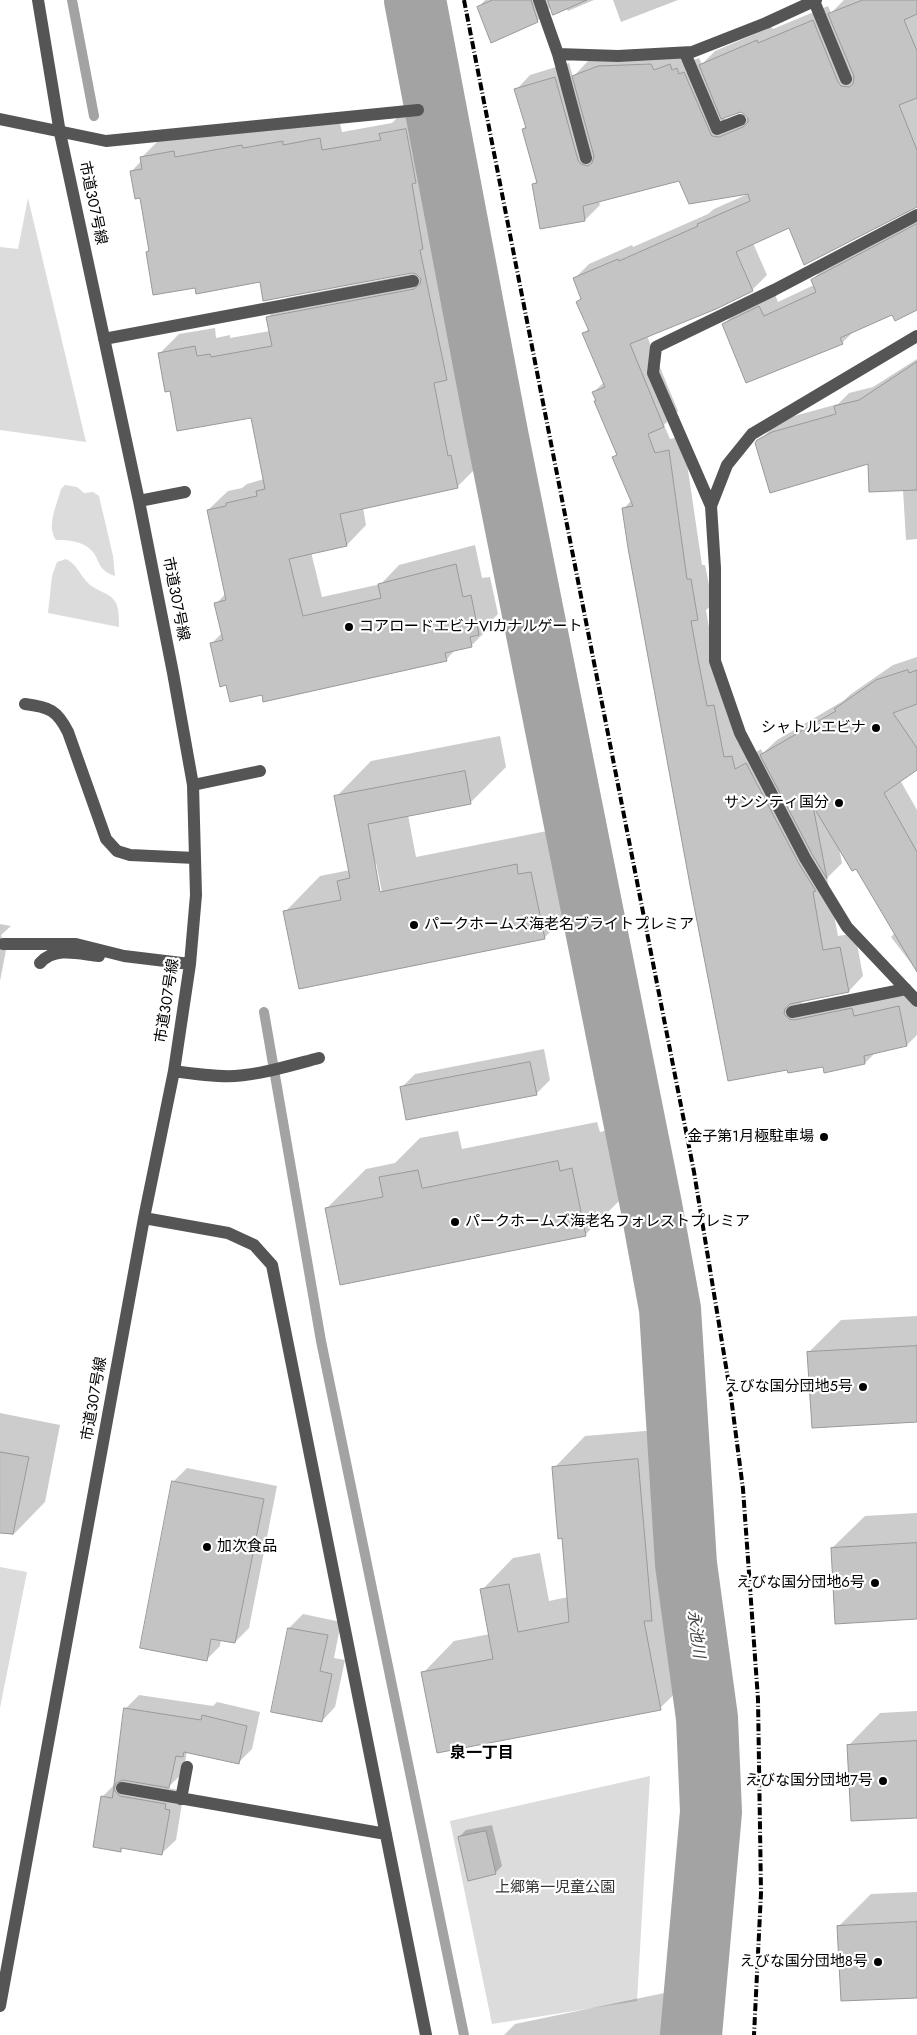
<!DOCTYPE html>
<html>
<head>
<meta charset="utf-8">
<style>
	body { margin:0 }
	canvas { display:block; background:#fff }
</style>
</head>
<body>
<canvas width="917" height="2035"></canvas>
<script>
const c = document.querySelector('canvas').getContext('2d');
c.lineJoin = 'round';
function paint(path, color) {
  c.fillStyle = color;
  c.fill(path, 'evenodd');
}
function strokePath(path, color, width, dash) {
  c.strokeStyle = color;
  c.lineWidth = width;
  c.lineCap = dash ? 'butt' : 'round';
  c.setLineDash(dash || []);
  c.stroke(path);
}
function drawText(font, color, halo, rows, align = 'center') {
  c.font = font + ' Jost,"Noto Sans JP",sans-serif';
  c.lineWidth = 4.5;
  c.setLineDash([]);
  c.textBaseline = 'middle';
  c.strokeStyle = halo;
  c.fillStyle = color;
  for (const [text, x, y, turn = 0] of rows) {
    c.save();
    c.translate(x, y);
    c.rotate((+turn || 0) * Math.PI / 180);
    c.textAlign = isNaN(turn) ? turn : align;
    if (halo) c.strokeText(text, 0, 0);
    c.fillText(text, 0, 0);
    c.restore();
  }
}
const green = new Path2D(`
	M28 198 86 442 0 430V247L18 249Z
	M65 485 77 487 84 493 93 492 99 496 113 556 115 576C95 569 101 559 91 550 83 541 68 540 56 540 46 525 57 505 61 489Z
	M66 559C78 565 80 576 90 585 99 592 111 593 116 603 119 609 119 620 119 627L48 613 52 576 57 562Z
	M0 1567 27 1572 0 1708Z
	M650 1776 637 2001 492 2024 450 1821Z`);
const shadow = new Path2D(`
	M485 0H594L568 11 566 8 551 7 537 21 478 8Z
	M613 0H678L621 22Z
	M844 0H917V207L789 227 753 243 767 275 752 290 647 336 678 411 664 425 670 439 683 436 702 565H705L713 604 706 610 711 639 728 691 738 743 747 742 750 756 761 749 763 753 777 740 843 701 851 694 893 665 917 657V768L900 780 917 810V971L891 937 895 933 857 867 839 848 842 863 827 878 838 936 855 933 863 976 849 991 800 1001 804 1005 913 992 917 1009V1035L907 1045 876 1052 865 1063 824 1065 789 1072 624 508 632 500 614 457 617 454 595 402 597 400 594 392 604 382 584 334 589 328 577 302 582 297 574 279 589 264 632 245 633 247 708 214 714 209 748 194 680 179 599 201 600 205 585 220 533 185 537 181 523 129 526 126 516 90 530 75 569 63 573 77 588 61 614 51 694 60 699 58 702 64 715 51 771 27 773 29 828 6 831 13ZM741 111 749 117 736 122 727 121 723 117Z
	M425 110 435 163 431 166 442 228 440 231 466 359 455 371 468 437 470 436 477 467 457 487 363 507 366 525 347 545 311 552 322 597 381 584 399 565 475 545 482 578 490 577 498 614 490 622 491 626 471 646 456 649 446 660 263 693 227 684 212 643 222 633 216 604 226 593 208 510 228 491 242 488 247 484 264 479 252 416 171 390 159 354 179 334 215 328 216 338 230 335V338L270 331 268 317 287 298 416 273 412 272 261 280 196 286 147 252 150 250 141 197 131 172 141 161V158L161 138 339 119 342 132 392 123 400 115Z
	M917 218V309L892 313 855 330 842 343 723 325 738 310 774 292 778 302 814 285 812 280 827 265Z
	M917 359V539L906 540 903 490 869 462 757 443 770 430 787 418 838 404 849 393 873 387Z
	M500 736 506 767 470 803 408 815 416 857 552 830 554 839 566 837 580 903 544 938 285 912 320 876 350 870 336 797 371 761ZM376 863 383 897 380 898 374 865Z
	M0 924 11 926 1 935 3 942 7 945 0 981Z
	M544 1049 550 1080 536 1094 401 1088 415 1074Z
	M597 1122 600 1132 612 1129 625 1195 585 1235 326 1209 366 1169 395 1163 420 1138 458 1131 462 1149Z
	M917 1316V1420L809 1352 841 1320Z
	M0 1413 60 1425 45 1502 13 1535 0 1532Z
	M669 1429 683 1588 676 1595 692 1677 660 1708 423 1673 454 1641 490 1634 482 1590 513 1558 540 1553 549 1601 568 1597 554 1468 585 1436Z
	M187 1468 277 1486 249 1628 235 1642 221 1639 220 1646 206 1660 173 1482Z
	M917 1513V1618L832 1548 865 1516Z
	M303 1614 341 1622 334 1658 345 1660 335 1707 322 1721 272 1711 289 1628Z
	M139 1695 213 1706 217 1702 260 1712 252 1749 238 1763 187 1751 183 1773 167 1788 179 1790 183 1797 176 1840 162 1853 124 1847 120 1851 102 1797 115 1784 125 1709Z
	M917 1711V1816L848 1746 880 1713Z
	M492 1825 502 1866 495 1873 459 1837 466 1830Z
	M917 1892V1996L839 1926 871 1894Z
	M669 1992 677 2035H504L515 2024Z`);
const stream = new Path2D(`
	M72 0 94 116
	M264 1012 321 1341 464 2035`);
const river = new Path2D(`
	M415 0 497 433 651 1205 670 1309 686 1564 707 1718 711 1812 691 2035`);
const building = new Path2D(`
	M493 0H531L538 22 491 43 477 7Z
	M548 0H587L553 15Z
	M863 0H917V14L904 20 917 51V98L899 105 917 150V207L804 265 789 228 736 252 753 291 716 309 630 344 664 427 648 434 655 453 669 450 687 579H691L698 620 691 621 697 654 707 706 714 705 724 757 732 756 735 769 746 763 798 862 816 891 813 892 823 950 840 947 849 992 790 1004 785 1009 784 1014 789 1019 794 1020 852 1008 854 1016 899 1006 907 1046 864 1056 865 1064 824 1073 823 1067 788 1073 787 1070 728 1081 690 885 628 548 622 508 633 506 612 457 617 455 594 401H596L592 392 605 387 582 333 589 331 576 302 581 299 573 278 618 259 619 261 698 226 697 224 750 201 748 194 689 204 679 181 583 206 585 221 540 229 532 184 537 183 522 129 526 128 514 89 555 77 578 160 581 164 588 166 592 163 594 156 572 76 598 66 651 64 654 70 670 64 672 70 677 68 679 74 684 72 710 132 712 136 719 137 743 127 748 122V118L741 112 721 119 699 65 757 40 758 43 813 20 838 82 841 86 849 87 853 84 854 76 828 14Z
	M406 129 416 183 412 184 423 249 420 250 447 380 434 383 448 456 451 455 458 488 340 514 347 546 289 559 303 616 381 598 378 584 456 564 463 597 471 595 479 635 470 637 472 647 445 653 447 661 263 702 262 695 230 702 226 685 220 687 210 643 223 640 214 603 226 600 207 510 226 506V503L257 496 256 491 265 489 251 418 177 431 170 391 165 392 158 353 195 346 197 356 210 354 211 357 272 346 266 317 414 289 420 284 421 279 416 274 412 273 263 301 260 282 196 294 195 288 153 295 146 252 149 251 140 198 135 199 130 171 142 169 140 157 174 151 175 157 242 145 243 148 283 141V145L320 138 322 150 381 140 379 134Z
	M917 224V310L895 321 892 315 840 338 843 344 746 383 722 324 759 306 764 316 816 292 811 280Z
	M917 362V490L869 492 868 464 770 493 755 443 757 440 772 432 836 414 834 406 859 400Z
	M908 670 909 673 917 670V704L893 713 917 748V770L884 793 917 852V972L856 869 852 871 813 806 827 879 812 854 760 755 836 711 834 709 876 680Z
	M465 771 471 804 368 824 380 892 517 864 518 874 531 872 545 939 299 989 283 911 341 900 337 881 350 878 334 796Z
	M530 1062 537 1095 406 1120 400 1087Z
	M558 1161 560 1171 572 1168 586 1236 340 1285 325 1208 383 1197 379 1177 418 1170 422 1188Z
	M917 1346V1422L812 1428 807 1352Z
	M0 1452 29 1457 13 1534 0 1533Z
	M638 1459 652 1621H644L661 1710 437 1753 421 1672 493 1659 480 1589 509 1584 518 1632 569 1622 562 1538 558 1539 552 1467Z
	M172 1481 264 1499 235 1643 211 1639 207 1661 140 1648Z
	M917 1543V1619L835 1624 831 1548Z
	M288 1628 328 1635 320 1671 332 1674 322 1722 271 1712Z
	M124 1708 201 1720 202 1715 247 1726 239 1764 184 1752 183 1757 176 1756 169 1788 123 1780 116 1783 114 1790 120 1796 166 1804 165 1809 170 1810 162 1855 121 1848V1852L93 1847 101 1796 112 1798Z
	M917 1741V1818L851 1821 847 1745Z
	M486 1831 496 1874 468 1881 458 1837Z
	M917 1922V1998L841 2001 837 1926Z`);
const minor = new Path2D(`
	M539 0 558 54 586 158
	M814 1 846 79
	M685 53 717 129 740 120
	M558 54 618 56 692 52 766 23 816 0
	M0 119 106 141 418 110
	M917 215 774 290 656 347 653 373 711 506 715 568V661L740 733 805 858 847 927 917 1001
	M104 339 413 281
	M139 501 185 492
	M711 506 727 465 752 434 917 336
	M25 704C49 707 57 710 68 732L106 839 117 851 130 855 195 858
	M193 785 260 771
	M3 944H76L124 956 190 964
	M40 963C55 946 79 954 99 956
	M792 1012 906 989
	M174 1071C194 1074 215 1077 235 1076 263 1074 292 1065 319 1058
	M144 1218 228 1233 254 1245 272 1265 426 2035
	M122 1788 386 1834
	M181 1799 187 1767
	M0 2006 144 1218 174 1071 190 964 196 895 193 785 173 673 139 501 60 133 38 0`);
const rail = new Path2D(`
	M464 0 694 1172 731 1397 743 1489 758 1699 761 1893 754 2035`);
const markers = [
	[349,627,5,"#000"],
	[876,728,5,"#000"],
	[839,803,5,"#000"],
	[414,925,5,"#000"],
	[824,1137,5,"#000"],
	[455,1222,5,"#000"],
	[863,1387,5,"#000"],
	[207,1547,5,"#000"],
	[875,1583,5,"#000"],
	[883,1781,5,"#000"],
	[878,1962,5,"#000"]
];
const streetNames = [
	["市道307号線",92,203,78],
	["市道307号線",175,599,79],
	["市道307号線",168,1001,-81],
	["市道307号線",95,1399,-80]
];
const poiNames = [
	["コアロードエビナVIカナルゲート",359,627,"left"],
	["シャトルエビナ",866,728],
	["サンシティ国分",829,803],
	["パークホームズ海老名ブライトプレミア",424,925,"left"],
	["金子第1月極駐車場",814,1137],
	["パークホームズ海老名フォレストプレミア",465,1222,"left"],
	["えびな国分団地5号",853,1387],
	["加次食品",217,1547,"left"],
	["えびな国分団地6号",865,1583],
	["えびな国分団地7号",873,1781],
	["えびな国分団地8号",868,1962]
];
const parkNames = [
	["上郷第一児童公園",555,1888]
];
const waterNames = [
	["永池川",695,1634,83]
];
const neighbourhoodNames = [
	["泉一丁目",482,1754]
];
paint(green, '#dcdcdc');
paint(shadow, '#0003');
strokePath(stream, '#a3a3a3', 10);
strokePath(river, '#a3a3a3', 62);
paint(building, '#c4c4c4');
strokePath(building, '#999', 1);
strokePath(minor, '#555', 12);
strokePath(rail, '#000', 4, [8, 2.5, 1, 2.5]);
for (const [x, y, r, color] of markers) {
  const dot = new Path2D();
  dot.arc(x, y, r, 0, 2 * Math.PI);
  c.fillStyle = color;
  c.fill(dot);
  strokePath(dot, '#fff', 2);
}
drawText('15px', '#000', '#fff', streetNames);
drawText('15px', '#000', '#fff', poiNames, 'right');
drawText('15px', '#333', '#fff', parkNames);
drawText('italic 16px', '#444', '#fff', waterNames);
drawText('bold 16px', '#000', '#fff', neighbourhoodNames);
</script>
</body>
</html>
